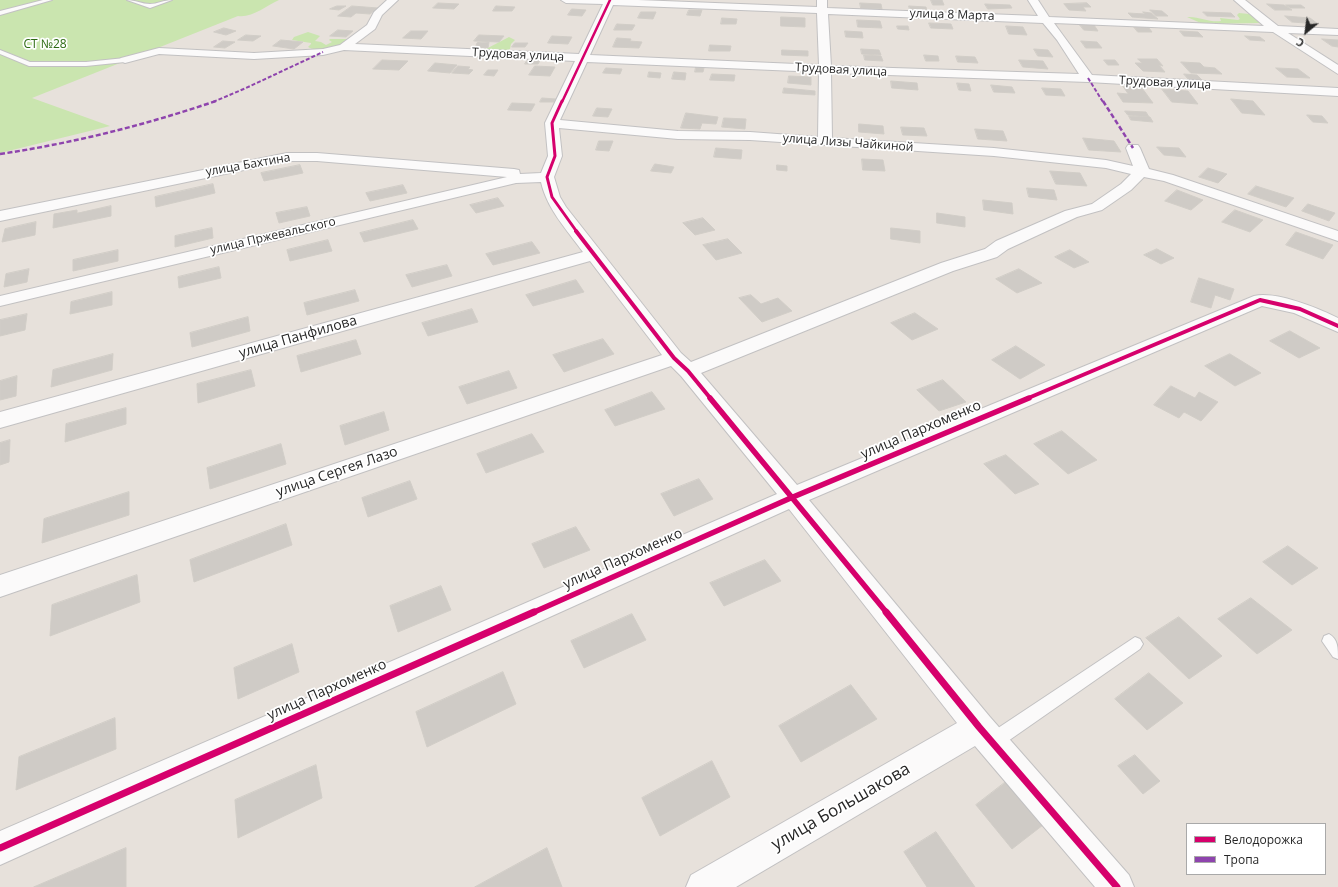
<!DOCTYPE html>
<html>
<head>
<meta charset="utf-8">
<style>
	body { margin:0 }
	#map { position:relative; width:1338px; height:887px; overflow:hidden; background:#e7e1db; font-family:"Open Sans",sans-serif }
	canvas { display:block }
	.legend { position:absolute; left:1186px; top:823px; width:140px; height:52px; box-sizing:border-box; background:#fff; border:1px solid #a9a9a9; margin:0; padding:5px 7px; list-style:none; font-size:12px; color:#272727 }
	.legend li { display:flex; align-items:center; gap:8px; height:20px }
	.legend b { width:20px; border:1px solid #a9a9a9 }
	.north { position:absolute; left:1286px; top:12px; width:40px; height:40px; -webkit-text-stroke:3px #fff; paint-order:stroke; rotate:209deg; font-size:11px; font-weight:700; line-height:16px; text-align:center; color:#272727 }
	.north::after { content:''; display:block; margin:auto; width:14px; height:18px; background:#272727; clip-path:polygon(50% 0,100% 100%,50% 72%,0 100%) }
</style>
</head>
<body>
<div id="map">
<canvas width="1338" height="887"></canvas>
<ul class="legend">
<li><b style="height:5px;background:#d6006c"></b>Велодорожка</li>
<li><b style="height:5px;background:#8e44ad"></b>Тропа</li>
</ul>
<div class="north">С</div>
</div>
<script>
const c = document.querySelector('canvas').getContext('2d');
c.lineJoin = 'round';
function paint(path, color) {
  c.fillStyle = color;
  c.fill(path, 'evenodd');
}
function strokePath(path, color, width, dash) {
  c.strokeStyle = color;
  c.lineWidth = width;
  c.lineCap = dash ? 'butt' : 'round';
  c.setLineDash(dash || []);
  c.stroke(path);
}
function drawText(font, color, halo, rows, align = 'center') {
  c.font = font + ' "Open Sans",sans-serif';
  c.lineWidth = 3.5;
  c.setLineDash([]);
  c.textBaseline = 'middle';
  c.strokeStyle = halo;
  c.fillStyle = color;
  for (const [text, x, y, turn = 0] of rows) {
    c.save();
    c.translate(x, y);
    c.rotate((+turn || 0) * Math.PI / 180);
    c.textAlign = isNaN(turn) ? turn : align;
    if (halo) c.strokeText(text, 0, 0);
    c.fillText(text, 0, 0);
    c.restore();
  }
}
const green = new Path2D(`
	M0 0H279C266 6 252 18 238 16L32 98 110 126 0 153Z
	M1239 13 1249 14 1261 21 1260 23 1203 24 1187 17C1199 16 1210 23 1221 21L1220 18 1238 20 1240 19 1237 15Z
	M308 32 320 36 315 41 321 42 326 45 332 42 329 40 330 39H349C339 48 321 54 308 47L311 44V43L292 40 294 37Z
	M509 37 515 40 511 44 510 49 506 51 484 50Z`);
const building = new Path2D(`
	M931 0H942L944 5H933Z
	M438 3 459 4 454 9 433 8Z
	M860 3 881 4 882 9 861 8Z
	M1087 3 1091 7H1083L1086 11 1069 10 1064 4Z
	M985 4 1010 5 1012 8 988 9Z
	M1267 4 1284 5 1292 10H1275Z
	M1286 5H1301L1305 8H1290Z
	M337 6H346L339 10 330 9Z
	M352 6 378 8 370 14 356 13 351 17 338 16Z
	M496 6 515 7 512 11H493Z
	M909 6 926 7 927 11 910 10Z
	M572 9 586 10 582 16 568 15Z
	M689 10H702L700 16 687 15Z
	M1150 10 1162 11 1168 16H1156Z
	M641 12H656L653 19 638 18Z
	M1143 12 1151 13 1158 19 1132 17 1128 13 1145 14Z
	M1203 12 1231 13 1235 17 1207 16Z
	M1285 16 1310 18 1318 24 1292 22Z
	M781 17 805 18V27L781 26Z
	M722 18 737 19 736 24H721Z
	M857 20 880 21 882 28 858 27Z
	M929 23 951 24 953 29 931 28Z
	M617 24 635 25 632 30H614Z
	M1080 25H1094L1098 31 1084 30Z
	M897 26H908L909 30 898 29Z
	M1006 26 1023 27 1027 35 1009 34Z
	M1134 27 1149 28 1152 32H1138Z
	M224 28 236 31 226 35 214 32Z
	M338 30 353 31 346 37 330 36Z
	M411 31H428L421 39 403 38Z
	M845 31 862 32 863 38 846 37Z
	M1180 31 1198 32 1203 37 1184 36Z
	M246 35 261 36 253 41 238 40Z
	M479 35 504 36 499 42 474 41Z
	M552 36 572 37 568 44 548 43Z
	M1245 36 1260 37 1265 41 1250 40Z
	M617 38 631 39 630 41 642 42 639 48 613 47Z
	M1322 39 1338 40V47L1332 46Z
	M281 40 303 42 294 49 273 46Z
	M223 41 235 42 225 48 214 47Z
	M1081 41 1097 42 1102 48H1086Z
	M489 42 488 48H475L477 43Z
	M515 43H528L525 47H512Z
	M710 45 731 46 730 51H709Z
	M861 49 879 50 881 55 862 54Z
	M1034 49 1048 50 1053 57 1038 56Z
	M782 50 808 51V56L782 55Z
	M864 55 881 56 883 61 865 60Z
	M924 55 938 56 939 61H926Z
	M956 56 975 57 978 63 958 62Z
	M528 59H541L538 64H525Z
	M1138 59H1157L1163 66 1159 65 1165 72 1143 71 1135 63H1142Z
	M382 60 408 61 399 70 373 69Z
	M1019 60 1043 61 1048 69 1023 67Z
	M1104 60H1115L1119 65H1108Z
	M1181 62 1200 63 1204 67 1215 68 1222 74 1191 73Z
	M435 63 457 65 450 73 428 71Z
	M458 66 470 67 468 69 473 70 469 74 452 73Z
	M535 66 555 67 550 76 529 75Z
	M696 67 704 68 703 72H695Z
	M606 68 622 69 620 74 603 73Z
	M1276 68 1298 69 1310 78 1287 77Z
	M488 70H498L494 76 484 75Z
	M649 72 661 73 660 78 648 77Z
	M674 72 686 73 685 80 672 79Z
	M712 74 735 75 734 81 710 80Z
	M1184 74 1197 75 1204 82 1190 81Z
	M789 76 811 77V85L788 83Z
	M891 81 917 83 918 90 892 88Z
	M957 83 969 84 971 91 959 90Z
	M991 85 1012 87 1015 93 994 92Z
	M1123 86 1142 88 1153 103 1123 102 1117 93 1128 94Z
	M784 88 815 91V95L783 93Z
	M1042 88 1061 89 1065 96 1046 95Z
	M1162 89 1188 91 1198 104 1172 102Z
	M542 98 556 99 554 102H540Z
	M1231 99 1253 101 1265 115 1242 113Z
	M512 103 535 104 531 111 508 110Z
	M597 108 612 109 608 117 593 116Z
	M1125 111 1146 112 1149 117 1128 115Z
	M686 113 718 117 716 124 702 123 700 129 681 128Z
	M1307 115 1322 116 1328 123 1313 122Z
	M1129 116 1150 117 1153 122 1131 120Z
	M724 118 746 119 745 129 722 127Z
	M859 124 883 126 884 134 859 132Z
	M901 127 924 128 927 136 903 135Z
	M975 129 1003 131 1007 141 978 139Z
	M1083 138 1114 141 1121 152 1089 150Z
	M599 141H613L609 151 596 150Z
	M1157 147 1179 148 1186 157 1164 155Z
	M716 148 742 150 741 159 714 157Z
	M862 159 883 160 885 171 863 170Z
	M655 164 674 167 671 173 651 171Z
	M300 165 303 173 264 181 261 173Z
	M777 165 787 166V171L777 170Z
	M1208 168 1227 174 1218 183 1199 177Z
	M1050 171 1080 173 1087 186 1056 184Z
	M213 184 215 193 156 207 155 197Z
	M403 185 407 193 370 201 366 193Z
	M1256 186 1294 198 1286 207 1248 194Z
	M1027 188 1054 190 1057 200 1029 197Z
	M1177 190 1203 200 1191 210 1165 201Z
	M498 198 504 206 476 213 470 205Z
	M983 200 1012 203 1013 214 984 210Z
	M1308 204 1335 213 1329 221 1302 211Z
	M111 206V216L53 228 54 214 77 210V213Z
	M307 207 310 216 279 223 276 213Z
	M1235 210 1263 220 1250 232 1222 222Z
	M937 213 965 217V227L937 223Z
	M703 218 715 230 695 235 683 223Z
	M413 220 418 229 364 242 360 233Z
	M36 222 35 235 2 242 5 229Z
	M212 228 213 238 175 247V236Z
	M891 228 920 231V243L891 239Z
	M1296 232 1333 245 1323 259 1286 245Z
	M728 239 742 253 716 260 703 245Z
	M328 240 332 251 290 261 287 250Z
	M532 242 540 253 493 265 486 254Z
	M1157 249 1174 258 1161 264 1144 255Z
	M118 250V261L73 271V260Z
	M1070 250 1089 262 1074 268 1055 257Z
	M447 265 452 276 412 287 406 275Z
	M219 267 221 278 179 288 178 277Z
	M29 269 27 282 4 287 6 274Z
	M1019 269 1042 283 1017 293 996 279Z
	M1199 278 1234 289 1230 300 1215 295 1211 308 1191 302Z
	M576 280 584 292 533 306 526 295Z
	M355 290 359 301 307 315 304 303Z
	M112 292V305L70 314 71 302Z
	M751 295 761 304 778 298 792 311 762 322 739 298Z
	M472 309 478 322 428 336 422 323Z
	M915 313 938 329 912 340 891 323Z
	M27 314 25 330 0 336V320Z
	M248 317 250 331 192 347 190 333Z
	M1290 331 1320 348 1299 358 1270 341Z
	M603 339 614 354 564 372 553 355Z
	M356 340 361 354 301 372 297 356Z
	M1016 346 1045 365 1020 379 992 360Z
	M113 354 112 370 51 387 53 370Z
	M1230 354 1261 373 1235 386 1205 366Z
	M251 370 255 386 198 403 197 384Z
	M509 371 517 388 467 404 459 387Z
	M17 376 16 396 0 400V381Z
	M943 380 966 402 939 411 917 390Z
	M1171 386 1195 398 1199 392 1218 402 1201 421 1184 412 1179 418 1154 405Z
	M652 392 665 409 615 426 605 410Z
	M126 408V424L65 442 66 424Z
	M384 412 389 430 345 445 340 426Z
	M1062 431 1097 460 1068 474 1034 444Z
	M532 434 544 452 486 473 477 454Z
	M10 440 9 462 0 465V443Z
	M281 444 286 464 210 489 207 468Z
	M1006 455 1039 484 1015 494 984 464Z
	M699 479 713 499 674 516 661 494Z
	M410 481 417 499 368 517 362 498Z
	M129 492V515L42 543 44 519Z
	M286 524 292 545 194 582 190 560Z
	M576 527 590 550 544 568 532 544Z
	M1288 546 1318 568 1292 585 1263 562Z
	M765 560 781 581 724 606 710 583Z
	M137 575 140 602 50 636 52 605Z
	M441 586 451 610 398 632 390 606Z
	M1251 598 1292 630 1257 654 1218 619Z
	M632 614 646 640 584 668 571 641Z
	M1179 617 1222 656 1189 679 1146 638Z
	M292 644 299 672 238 699 234 668Z
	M503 672 516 704 427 747 416 712Z
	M1149 673 1183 703 1147 730 1115 699Z
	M851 685 877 719 801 762 779 726Z
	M115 718 116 749 16 790 19 757Z
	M1135 755 1160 781 1143 794 1118 766Z
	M712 761 730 797 660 836 642 798Z
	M316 765 322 798 238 838 235 800Z
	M1007 781 1043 825 1012 849 976 805Z
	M936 832 975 887H927L904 852Z
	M126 848V887H34Z
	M547 848 562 887H475Z`);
const lane = new Path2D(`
	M43 0H52L0 15V11Z
	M127 0C135 0 142 4 150 4 157 4 164 0 172 0L150 8Z
	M0 50 30 62H86L125 58 128 60 125 62 86 66H29L0 54Z
	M1329 634C1338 639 1338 648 1338 659L1333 657 1322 641 1324 636Z
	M1135 637 1140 639 1143 644 1140 649 998 748 992 750 986 748 984 742 986 736Z`);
const street = new Path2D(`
	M387 0H398L382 15 375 29 355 44 579 54 603 4 566 3 561 0H638L817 7V0H827V8L1038 16 1028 0H1038L1049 17 1264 26 1234 0H1245L1278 26 1338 29V35L1288 33 1338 65V74L1273 32 1054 23 1092 75 1338 88V96L1088 82 831 73 832 138 994 148 1106 160 1133 166 1126 148 1128 145H1138L1140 148 1149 169 1173 175 1338 231V241L1164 181 1144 177 1131 190 1102 210 1077 217 1008 249 997 257 953 271 701 373 797 485 1254 296C1276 291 1318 308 1338 318V332L1294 313 1262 306 809 500 990 717 1129 875 1134 887H1095L975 746 736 887H686L691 875 957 723 789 509 0 865V831L777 494 681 376 671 366 0 597V575L662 355 590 261 0 428V412L583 252C567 230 547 209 541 182L516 183 0 306V296L507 177 317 161H287L0 221V211L287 153H317L514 169 519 170 520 174 541 173 548 156 545 123 575 61 344 50 323 55 254 59 159 54 125 63 119 60 121 58 159 48 254 53 323 49 340 45 367 25 374 12ZM613 5 817 13 819 65 590 55ZM828 14 1043 23 1057 40 1079 74 831 66ZM587 62 819 72 818 137 750 132 678 131 560 120ZM559 128 678 139 750 140 994 156 1106 168 1131 174 1121 184 1092 204 1065 211 996 241 985 249 941 263 691 362 681 353 566 207 560 197 554 177 562 156Z`);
const quietFar1 = new Path2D(`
	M1088 78 1103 102
	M213 102 246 88 323 52`);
const quiet = new Path2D(`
	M1103 101 1133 148
	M0 154C74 143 145 125 216 101`);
const cyclewayFar4 = new Path2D(`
	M562 102 610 0`);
const cyclewayFar3 = new Path2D(`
	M562 101 552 123 555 156 547 177 552 197 577 232`);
const cyclewayFar2 = new Path2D(`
	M576 231 674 358 688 371 711 399
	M1026 399 1260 300 1300 309 1338 326`);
const cyclewayFar1 = new Path2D(`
	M710 398 887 613
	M532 613 793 497 1029 398`);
const cycleway = new Path2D(`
	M886 612 979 727 1117 887
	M0 848 534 612`);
const farStreetnames = [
	["улица 8 Марта",952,15,2],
	["Трудовая улица",518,55,3],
	["Трудовая улица",841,70,3],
	["Трудовая улица",1165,83,3],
	["улица Лизы Чайкиной",848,143,4],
	["улица Бахтина",248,165,-10],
	["улица Пржевальского",273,236,-13]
];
const farParknames = [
	["СТ №28",45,45]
];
const streetNames = [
	["улица Панфилова",298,337,-16],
	["улица Пархоменко",921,430,-23],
	["улица Сергея Лазо",337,472,-19],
	["улица Пархоменко",623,559,-24],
	["улица Пархоменко",327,690,-24]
];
const nearStreetnames = [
	["улица Большакова",841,807,-30]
];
paint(green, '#cae5af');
paint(building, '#cfcbc6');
strokePath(building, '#d1cdc7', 1);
strokePath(lane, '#c2c1c2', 2);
strokePath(street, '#c2c1c2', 2);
paint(lane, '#fbfafa');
paint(street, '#fbfafa');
strokePath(quietFar1, '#8e44ad', 2, [4, 2]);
strokePath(quiet, '#8e44ad', 2.5, [5, 2.5]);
strokePath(cyclewayFar4, '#d6006c', 2.5);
strokePath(cyclewayFar3, '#d6006c', 3);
strokePath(cyclewayFar2, '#d6006c', 4);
strokePath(cyclewayFar1, '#d6006c', 5.5);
strokePath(cycleway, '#d6006c', 7);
drawText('12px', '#272727', '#fff', farStreetnames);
drawText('12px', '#2b6911', '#fff', farParknames);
drawText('14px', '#272727', '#fff', streetNames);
drawText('17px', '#272727', '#fff', nearStreetnames);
</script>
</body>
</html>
